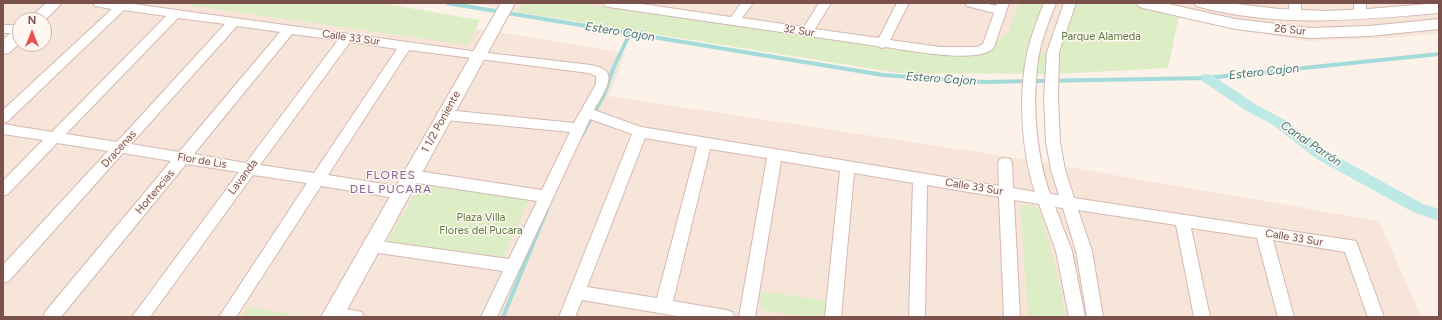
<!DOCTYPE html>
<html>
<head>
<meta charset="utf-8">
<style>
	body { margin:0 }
	#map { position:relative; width:1442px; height:320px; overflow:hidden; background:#fdf2e9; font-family:Figtree,sans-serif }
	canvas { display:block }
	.frame { position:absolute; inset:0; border:4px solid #7a524b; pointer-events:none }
	.north { position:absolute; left:12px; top:12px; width:40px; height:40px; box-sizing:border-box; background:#fff7f1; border:1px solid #cab5af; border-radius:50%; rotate:0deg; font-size:11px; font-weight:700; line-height:16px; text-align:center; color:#7a524b }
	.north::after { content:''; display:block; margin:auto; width:14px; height:18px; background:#eb4f4a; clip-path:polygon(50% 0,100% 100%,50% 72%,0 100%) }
</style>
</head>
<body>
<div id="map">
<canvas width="1442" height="320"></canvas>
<div class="frame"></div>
<div class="north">N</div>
</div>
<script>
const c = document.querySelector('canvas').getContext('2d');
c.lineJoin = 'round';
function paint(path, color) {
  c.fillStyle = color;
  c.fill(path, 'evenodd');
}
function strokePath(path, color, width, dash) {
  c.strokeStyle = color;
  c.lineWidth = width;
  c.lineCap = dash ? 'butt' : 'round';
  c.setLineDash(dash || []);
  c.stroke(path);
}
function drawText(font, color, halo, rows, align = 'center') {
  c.font = font + ' Figtree,sans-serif';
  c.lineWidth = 3;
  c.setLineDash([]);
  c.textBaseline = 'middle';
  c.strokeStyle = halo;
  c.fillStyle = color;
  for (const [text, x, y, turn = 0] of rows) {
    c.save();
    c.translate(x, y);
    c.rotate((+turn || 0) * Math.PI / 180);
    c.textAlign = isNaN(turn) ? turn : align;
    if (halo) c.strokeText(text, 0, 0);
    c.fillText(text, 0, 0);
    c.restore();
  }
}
const residential = new Path2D(`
	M3 3H320L625 53 609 96 1010 157 1379 221 1421 317H3ZM20 20H44V44H20Z
	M473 3H1439V33L1391 38 1307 41 1245 31 1180 11 1168 68 899 73 518 12Z`);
const green = new Path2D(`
	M174 3H380L480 20 468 45Z
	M523 3H576L935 54 988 53 996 42 1007 35 1020 3H1043L1027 52H1053L1075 3H1149L1180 11 1168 68 1054 74 899 73 518 12Z
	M421 184 529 200 502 259 387 241Z
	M1020 205H1033L1039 210 1055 263 1066 317H1028Z
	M762 291 828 301 827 315 824 317H806L761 310 760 304Z
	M248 307 305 317H242Z`);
const stream = new Path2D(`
	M447 3 883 75 984 82 1207 78 1439 54
	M582 135 604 95 613 69 630 33
	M503 317 547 210`);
const canal = new Path2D(`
	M1207 74 1212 75 1255 104 1283 119 1327 151 1423 204 1439 209V221L1413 212 1317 159 1273 125 1245 110 1202 81 1201 78 1202 75Z`);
const minor = new Path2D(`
	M93 3H126L479 52 591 65C595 66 603 68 606 71 615 79 598 102 594 110L641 127 999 186 998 163 1000 159 1005 158 1010 159 1012 163 1013 188 1035 192C1021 150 1018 92 1028 49 1032 33 1038 18 1044 3H1056C1050 18 1044 33 1040 49 1031 94 1035 151 1050 194L1059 195 1051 170 1046 142 1044 98 1047 52 1064 3H1076L1059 52 1058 98 1060 142 1065 170 1074 198 1356 241 1384 317H1368L1345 252 1273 240 1294 317H1278L1257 238 1191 228 1210 317H1194L1176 225 1078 210 1092 251 1103 317H1087L1076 251 1063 208 1055 207 1072 251 1085 317H1069L1056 251 1039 204 1014 200 1020 317H1004L999 197 927 185 925 317H909L913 183 854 173 841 317H825L840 171 781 161 755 317H739L767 158 710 149 673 301 726 310 732 312 734 317H683L582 300 575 317H559L632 134 590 119 497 317H481L503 271 372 252 367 251 364 246 367 241 372 240 509 259 537 201 411 182 406 180 404 176 406 172 411 170 542 190 570 132 446 120 441 118 439 115 441 112 446 110 574 123 596 84V76L589 73 409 50 328 175 402 187 407 189 409 193 407 197 402 199 321 186 236 317H219L307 183 253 175 150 317H132L239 172 186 164 61 317H43L45 312 171 161 123 153 9 281 3 283V265L108 151 57 143 8 194 3 196V181L43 140 3 134V124L52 132 166 16 124 10 8 121 3 123V110L112 9 95 6ZM178 18 225 24 117 142 66 134ZM237 26 280 32 179 152 131 144ZM292 34 338 40 246 163 194 154ZM350 42 397 49 314 173 260 165ZM645 138 697 147 657 298 587 287Z
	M603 3H635L731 17 741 3H753L742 18 804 27 819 3H831L815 29 879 38 897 3H909L890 40 941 47H977L983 44 994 13 967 6 965 3H985L996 6 997 3H1009L994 47C983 65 905 50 886 47L882 48 877 46 609 7 605 6Z
	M1289 3H1301V15L1299 18H1291L1289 15Z
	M1354 3H1366V15L1364 18H1356L1354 15Z
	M3 25H20V33H3Z
	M334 307 362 312 364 317H327L326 314 328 309Z`);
const tertiary = new Path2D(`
	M46 3H62L44 21 28 20Z
	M501 3H515L343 317H321Z
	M1136 3H1164L1235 19 1310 28 1369 26 1439 19V29L1369 36 1310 38 1235 29 1143 8 1138 6Z
	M1194 3H1228L1279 9 1326 11 1368 9 1439 3V13C1358 20 1276 28 1196 6Z
	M20 29V43L9 53 3 54V40L14 30Z`);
const streetNames = [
	["26 Sur",1290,30,6],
	["32 Sur",799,31,9],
	["Calle 33 Sur",351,38,8],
	["1 1/2 Poniente",441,122,-61],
	["Dracenas",119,149,-48],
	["Flor de Lis",202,161,9],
	["Lavanda",243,177,-53],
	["Calle 33 Sur",974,187,9],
	["Hortencias",155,192,-50],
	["Calle 33 Sur",1294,238,9]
];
const parkNames = [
	["Parque Alameda",1101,37],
	["Plaza Villa",481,218],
	["Flores del Pucara",481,231]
];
const waterNames = [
	["Estero Cajon",620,32,9],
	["Estero Cajon",1264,72,-6],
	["Estero Cajon",941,79,4],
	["Canal Parrón",1311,144,34]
];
const neighbourhoodNames = [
	["FLORES",391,175],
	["DEL PUCARA",391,189]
];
paint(residential, '#f8e5da');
paint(green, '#ddedc6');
strokePath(stream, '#a2dbd9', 4);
paint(canal, '#bce9e6');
strokePath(minor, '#d3b9b0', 2);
strokePath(tertiary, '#d3b9b0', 2);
paint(minor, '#fff');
paint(tertiary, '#fff');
drawText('11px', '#7a524b', '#fff7f1', streetNames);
drawText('11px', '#5c7a3f', '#fff7f1', parkNames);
drawText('italic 12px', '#3a7876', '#fff7f1', waterNames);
c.letterSpacing = '1px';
drawText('12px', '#80679d', '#fff7f1', neighbourhoodNames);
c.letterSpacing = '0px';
</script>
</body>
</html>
